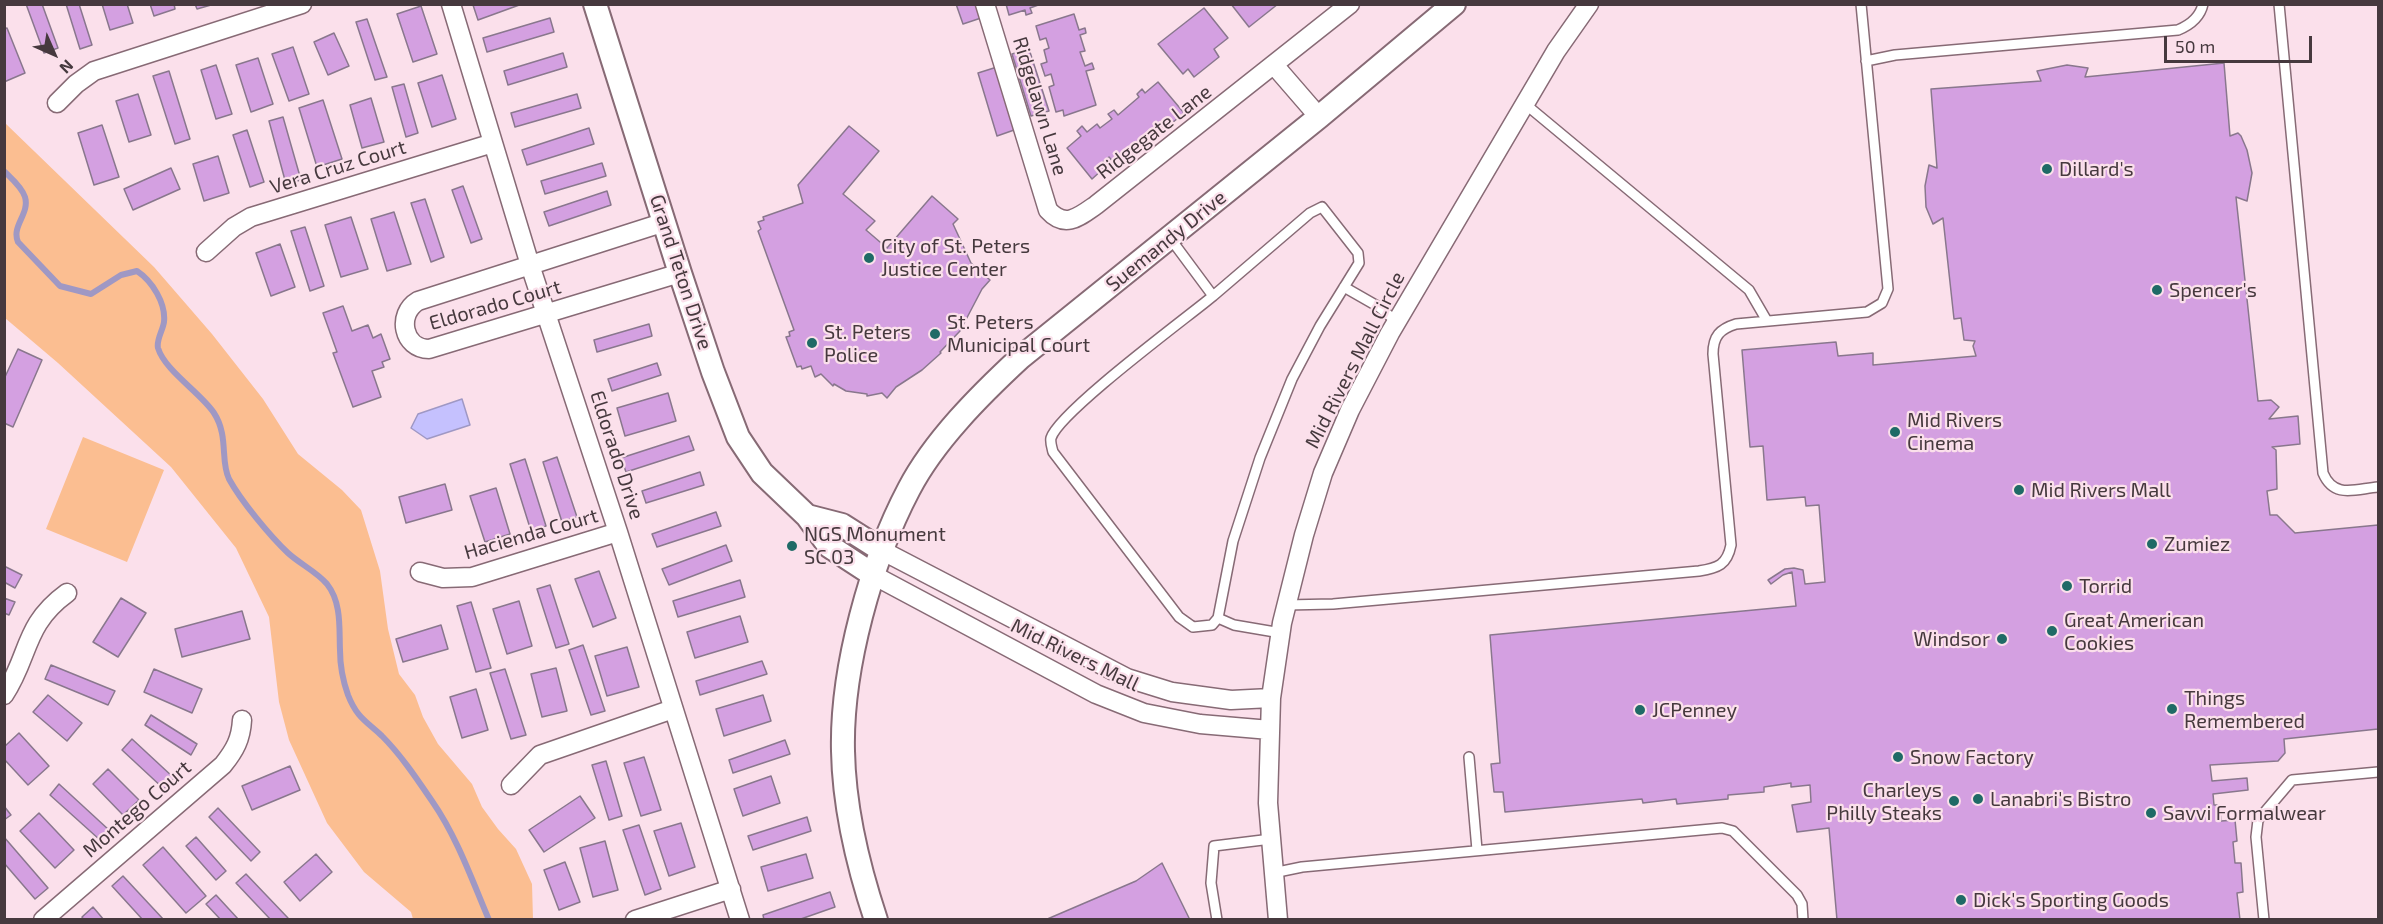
<!DOCTYPE html>
<html>
<head>
<meta charset="utf-8">
<style>
	body { margin:0 }
	#map { position:relative; width:2383px; height:924px; overflow:hidden; background:#fbe0eb; font-family:"Exo 2",sans-serif }
	canvas { display:block }
	.frame { position:absolute; inset:0; border:6px solid #46393e; pointer-events:none }
	.north { position:absolute; left:24px; top:24px; width:60px; height:60px; -webkit-text-stroke:4px #fbe0eb; paint-order:stroke; rotate:135deg; font-size:16px; font-weight:700; line-height:24px; text-align:center; color:#46393e }
	.north::after { content:''; display:block; margin:auto; width:21px; height:27px; background:#46393e; clip-path:polygon(50% 0,100% 100%,50% 72%,0 100%) }
	.scale { position:absolute; left:2164px; top:36px; width:148px; height:27px; box-sizing:border-box; border:3px solid #46393e; border-top:0; padding-left:8px; font-size:18px; line-height:21px; white-space:nowrap; color:#46393e; -webkit-text-stroke:4px #fbe0eb; paint-order:stroke }
</style>
</head>
<body>
<div id="map">
<canvas width="2383" height="924"></canvas>
<div class="frame"></div>
<div class="north">N</div>
<div class="scale">50 m</div>
</div>
<script>
const c = document.querySelector('canvas').getContext('2d');
c.lineJoin = 'round';
function paint(path, color) {
  c.fillStyle = color;
  c.fill(path, 'evenodd');
}
function strokePath(path, color, width, dash) {
  c.strokeStyle = color;
  c.lineWidth = width;
  c.lineCap = dash ? 'butt' : 'round';
  c.setLineDash(dash || []);
  c.stroke(path);
}
function drawText(font, color, halo, rows, align = 'center') {
  c.font = font + ' "Exo 2",sans-serif';
  c.lineWidth = 4.5;
  c.setLineDash([]);
  c.textBaseline = 'middle';
  c.strokeStyle = halo;
  c.fillStyle = color;
  for (const [text, x, y, turn = 0] of rows) {
    c.save();
    c.translate(x, y);
    c.rotate((+turn || 0) * Math.PI / 180);
    c.textAlign = isNaN(turn) ? turn : align;
    if (halo) c.strokeText(text, 0, 0);
    c.fillText(text, 0, 0);
    c.restore();
  }
}
const green = new Path2D(`
	M5 123 154 267 212 334 263 399 298 454 342 490 361 510 380 571 388 629 399 674 415 695 423 717 438 744 472 784 482 807 498 829 516 849 532 884 533 919H413L411 912 364 872 327 823 289 740 279 702 269 617 236 548 171 467 58 363 5 318Z
	M83 437 164 470 127 562 46 529Z`);
const water = new Path2D(`
	M462 399 470 425 427 439 411 428 418 414Z`);
const stream = new Path2D(`
	M4 171C11 178 22 187 25 197 30 214 11 226 18 242L60 286 91 294 121 275 137 271C152 281 166 303 164 322 163 330 156 340 158 348 165 371 201 393 214 413 229 436 220 461 229 479 241 501 270 536 288 553 300 564 317 572 327 584 342 603 339 629 340 650 340 665 343 681 348 695 357 718 366 721 382 736 401 755 417 779 432 801 457 837 472 880 489 920`);
const building = new Path2D(`
	M26 4H42L58 48 44 53Z
	M66 4H79L92 45 80 49Z
	M102 4H127L133 23 110 30Z
	M150 4H174L175 9 154 16Z
	M195 4H211V5L197 9Z
	M475 4H522L478 20 473 5Z
	M956 4H977L981 18 963 24Z
	M1006 4H1041L1030 8 1032 13 1026 15 1025 10 1009 15Z
	M1231 4H1278L1249 27Z
	M421 6 437 54 413 62 397 14Z
	M1204 8 1228 38 1214 49 1219 57 1194 77 1188 69 1183 74 1158 44Z
	M1074 14 1079 30 1085 28 1086 33 1080 35 1085 51 1080 52 1085 66 1092 63 1094 69 1086 71 1096 105 1064 116 1063 110 1056 112 1049 87 1054 85 1051 74 1045 76 1041 64 1047 62 1044 50 1049 48 1046 38 1040 40 1036 26Z
	M550 18 554 32 487 52 483 38Z
	M367 19 387 77 375 80 356 22Z
	M7 28 25 73 4 82V29Z
	M334 33 349 66 328 75 314 42Z
	M293 47 309 94 289 101 272 54Z
	M1029 49 1049 111 1031 116 1012 54Z
	M563 53 567 67 508 85 504 71Z
	M258 58 273 104 251 112 236 65Z
	M2224 63 2230 136 2238 133 2241 136 2247 150 2252 173 2247 201 2236 197 2258 401 2271 400 2279 407 2269 419 2298 416 2300 444 2272 447 2276 450 2277 489 2267 491 2270 515H2277L2295 533 2378 525V729L2284 739 2285 753 2278 761 2210 765 2212 781 2247 778 2248 790 2213 794 2214 805H2220L2221 821 2235 820 2237 841 2233 842 2235 863H2241L2243 892 2237 893 2240 920H1837L1829 828 1797 832 1792 805 1811 802 1810 785 1791 787V783L1764 787V792L1728 795V799L1677 804 1676 799 1643 803 1642 799 1505 812 1503 792H1494L1491 764 1500 763 1490 635 1796 606 1792 572 1783 575 1771 584 1768 580 1785 569 1794 568 1803 570 1805 584 1825 582 1819 505 1806 506 1805 497 1767 500 1763 446 1750 447 1742 350 1836 342 1838 356 1873 353V365L1976 356 1973 346 1975 341 1964 340 1961 318 1954 319 1943 218 1933 224 1926 207 1925 186 1929 165 1937 168 1931 89 2041 81 2037 71 2067 65 2088 68 2085 77Z
	M216 65 232 114 216 119 201 70Z
	M997 67 1017 129 997 136 978 73Z
	M169 71 190 139 175 144 153 76Z
	M442 75 456 119 432 127 418 83Z
	M1158 82 1184 113 1172 123 1168 118 1159 125 1163 129 1144 145 1140 140 1132 147 1135 151 1126 159 1121 154 1113 162 1109 157 1099 165 1103 169 1092 179 1067 148 1081 136 1077 131 1082 126 1087 132 1097 124 1100 128 1112 119 1108 114 1114 110 1118 115 1139 97 1137 94 1142 89 1145 93Z
	M404 84 418 133 406 137 392 87Z
	M138 94 151 135 129 142 116 101Z
	M577 94 581 108 515 127 511 113Z
	M371 98 384 142 362 148 350 105Z
	M323 100 342 159 317 167 299 108Z
	M283 117 301 180 286 184 269 121Z
	M102 125 119 177 94 185 78 133Z
	M849 126 879 151 843 194 875 221 866 230 887 248 932 196 958 219 953 224 971 263 990 280 982 289 960 331 940 352 941 353 922 370 896 387 887 398 882 393 867 396V394L846 391 834 384 833 386 821 374 815 377 811 366 802 369 801 366 797 367 786 337 790 336 789 332 794 330 758 231 761 229 758 222 764 220 763 217 803 203 798 185Z
	M589 128 594 144 527 165 522 150Z
	M247 130 264 182 250 187 233 135Z
	M218 156 229 193 204 201 193 164Z
	M602 163 606 176 545 194 541 181Z
	M171 168 180 189 133 210 124 189Z
	M463 186 482 239 471 243 452 190Z
	M607 191 611 205 549 226 544 212Z
	M425 199 444 257 431 262 411 203Z
	M394 212 411 264 387 271 371 219Z
	M351 217 368 269 341 277 325 225Z
	M305 227 324 286 310 291 291 231Z
	M280 244 295 287 271 296 256 253Z
	M343 306 352 331 368 325 373 338 381 334 390 359 382 362 384 367 372 371 381 397 353 407 333 353 337 352 323 313Z
	M649 324 652 336 597 352 594 340Z
	M18 349 42 360 13 427 4 423V379Z
	M657 363 661 375 612 391 608 379Z
	M668 393 676 421 625 436 617 408Z
	M689 436 694 450 626 472 621 458Z
	M557 457 577 517 562 522 543 462Z
	M525 459 546 526 531 531 510 464Z
	M700 472 704 485 646 503 642 491Z
	M445 484 452 510 406 523 399 497Z
	M496 488 510 534 485 542 470 496Z
	M716 512 721 526 657 547 652 534Z
	M726 545 732 561 669 585 662 569Z
	M4 566 22 575 15 588 4 582Z
	M599 571 616 618 593 627 575 579Z
	M740 580 745 597 678 617 673 601Z
	M550 585 569 644 556 648 537 589Z
	M4 598 15 602 9 615 4 613Z
	M121 598 146 613 118 657 93 642Z
	M519 601 532 646 507 654 493 609Z
	M471 602 491 668 476 672 457 606Z
	M242 611 250 639 182 657 175 629Z
	M740 616 748 642 695 658 687 632Z
	M441 625 448 649 403 662 396 639Z
	M583 645 605 711 591 715 569 650Z
	M627 647 639 687 607 696 595 656Z
	M762 661 767 674 700 695 696 681Z
	M51 665 115 691 108 705 45 679Z
	M556 668 567 711 542 717 531 674Z
	M154 669 202 689 192 713 144 692Z
	M505 669 526 735 511 739 490 673Z
	M476 689 488 730 462 738 450 697Z
	M48 695 82 723 67 741 33 712Z
	M763 695 771 721 724 736 716 709Z
	M151 715 197 744 191 755 145 725Z
	M19 733 49 766 28 785 4 759V747Z
	M132 739 174 778 164 789 122 750Z
	M785 740 790 754 733 773 729 760Z
	M644 757 661 810 641 816 624 763Z
	M606 761 622 816 609 820 592 765Z
	M290 766 300 790 252 810 242 786Z
	M108 769 139 800 123 815 93 784Z
	M771 776 780 803 743 816 734 789Z
	M59 784 109 830 100 840 50 795Z
	M580 796 595 818 544 852 529 830Z
	M4 806 11 815 4 820Z
	M218 808 260 852 251 861 209 817Z
	M39 813 74 850 55 868 20 831Z
	M807 817 811 831 753 850 748 836Z
	M681 823 695 867 669 876 654 831Z
	M639 825 661 889 645 895 623 830Z
	M4 837 48 888 35 899 4 863Z
	M196 837 226 871 216 880 186 846Z
	M605 841 618 890 593 897 580 848Z
	M163 847 206 896 186 913 143 865Z
	M316 854 332 872 300 901 284 882Z
	M806 854 813 878 768 891 761 867Z
	M565 862 580 902 559 910 544 870Z
	M1162 863 1190 920H1045L1136 881Z
	M246 874 288 918 287 920H271L236 883Z
	M123 876 164 920H143L112 886Z
	M830 892 835 907 798 920H764L763 915Z
	M216 895 239 920H221L206 904Z
	M93 907 104 920H84L82 917Z`);
const service = new Path2D(`
	M2279 4 2323 473C2334 499 2355 489 2378 487
	M1866 61 1895 55 2178 30C2190 25 2200 18 2203 4
	M1524 103 1749 290 1767 321
	M1170 238 1213 296 1310 213 1322 207 1358 253 1359 263 1320 326 1292 379 1260 458 1233 541 1218 618 1234 625 1281 633
	M1344 287 1379 307 1397 322
	M1213 296C1185 319 1059 412 1051 438 1050 442 1052 448 1053 452L1179 617 1193 627 1212 625 1218 618
	M1286 605 1333 604 1699 571C1718 568 1727 565 1731 545L1713 354C1713 336 1720 329 1736 324L1867 312 1882 303 1888 289 1861 4
	M1469 757 1477 850
	M1273 873 1302 867 1722 828 1733 831 1797 895 1802 904 1803 920
	M1217 920 1211 883 1214 846 1271 839
	M2264 920 2256 837 2258 820 2292 780 2378 772`);
const minor = new Path2D(`
	M451 4 530 265 618 532 740 920
	M985 4 1048 210C1065 229 1079 217 1096 205L1350 4
	M1274 65 1319 117
	M57 103 76 84 94 71 302 4
	M665 222 418 301C396 314 403 349 429 349L680 273
	M206 252 234 227 251 217 493 143
	M883 551 1127 678 1172 692 1231 700 1271 698
	M420 572 443 578 472 577 618 532
	M875 576 1096 694 1144 713 1200 724 1270 730
	M4 695C30 656 23 625 67 593
	M511 785 540 755 673 709
	M43 920 223 765C235 750 241 739 242 720
	M635 920 731 889
	M1278 920 1268 803 1271 698 1282 623 1304 535 1323 473 1350 410 1390 333 1556 51 1589 4`);
const tertiary = new Path2D(`
	M595 4 680 273 713 372 738 437 762 473 807 516 829 546 875 576
	M807 516 842 525 883 551
	M876 920C858 866 844 807 843 751 841 669 871 561 909 489 934 441 980 395 1020 358L1319 117 1454 4`);
const markers = [
	[2047,169,6,"#1f6a66"],
	[869,258,6,"#1f6a66"],
	[2157,290,6,"#1f6a66"],
	[935,334,6,"#1f6a66"],
	[812,343,6,"#1f6a66"],
	[1895,432,6,"#1f6a66"],
	[2019,490,6,"#1f6a66"],
	[2152,544,6,"#1f6a66"],
	[792,546,6,"#1f6a66"],
	[2067,586,6,"#1f6a66"],
	[2052,631,6,"#1f6a66"],
	[2002,639,6,"#1f6a66"],
	[2172,709,6,"#1f6a66"],
	[1640,710,6,"#1f6a66"],
	[1898,757,6,"#1f6a66"],
	[1978,799,6,"#1f6a66"],
	[1954,801,6,"#1f6a66"],
	[2151,813,6,"#1f6a66"],
	[1961,900,6,"#1f6a66"]
];
const streetNames = [
	["Ridgelawn Lane",1040,106,73],
	["Ridgegate Lane",1154,132,-38],
	["Vera Cruz Court",338,167,-17],
	["Suemandy Drive",1166,241,-39],
	["Grand Teton Drive",681,272,72],
	["Eldorado Court",495,305,-16],
	["Mid Rivers Mall Circle",1355,360,-63],
	["Eldorado Drive",617,455,72],
	["Hacienda Court",531,534,-16],
	["Mid Rivers Mall",1075,655,26],
	["Montego Court",137,809,-41]
];
const poiNames = [
	["Dillard's",2059,169],
	["City of St. Peters",881,246],
	["Justice Center",881,269],
	["Spencer's",2169,290],
	["St. Peters",947,322],
	["Municipal Court",947,345],
	["St. Peters",824,332],
	["Police",824,355],
	["Mid Rivers",1907,420],
	["Cinema",1907,443],
	["Mid Rivers Mall",2031,490],
	["NGS Monument",804,534],
	["SC 03",804,557],
	["Zumiez",2164,544],
	["Torrid",2079,586],
	["Great American",2064,620],
	["Cookies",2064,643],
	["Windsor",1990,639,"right"],
	["Things",2184,698],
	["Remembered",2184,721],
	["JCPenney",1652,710],
	["Snow Factory",1910,757],
	["Charleys",1942,790,"right"],
	["Philly Steaks",1942,813,"right"],
	["Lanabri's Bistro",1990,799],
	["Savvi Formalwear",2163,813],
	["Dick's Sporting Goods",1973,900]
];
paint(green, '#fbbe91');
paint(water, '#c5c1fe');
strokePath(water, '#9f98c4', 1.5);
strokePath(stream, '#9f98c4', 6);
paint(building, '#d4a0e1');
strokePath(building, '#89778d', 1.5);
strokePath(service, '#876a75', 12);
strokePath(minor, '#876a75', 21);
strokePath(tertiary, '#876a75', 26);
strokePath(service, '#fff', 9);
strokePath(minor, '#fff', 18);
strokePath(tertiary, '#fff', 22);
for (const [x, y, r, color] of markers) {
  const dot = new Path2D();
  dot.arc(x, y, r, 0, 2 * Math.PI);
  c.fillStyle = color;
  c.fill(dot);
  strokePath(dot, '#fbe0eb', 2);
}
drawText('20px', '#46393e', '#fbe0eb', streetNames);
drawText('20px', '#46393e', '#fbe0eb', poiNames, 'left');
</script>
</body>
</html>
